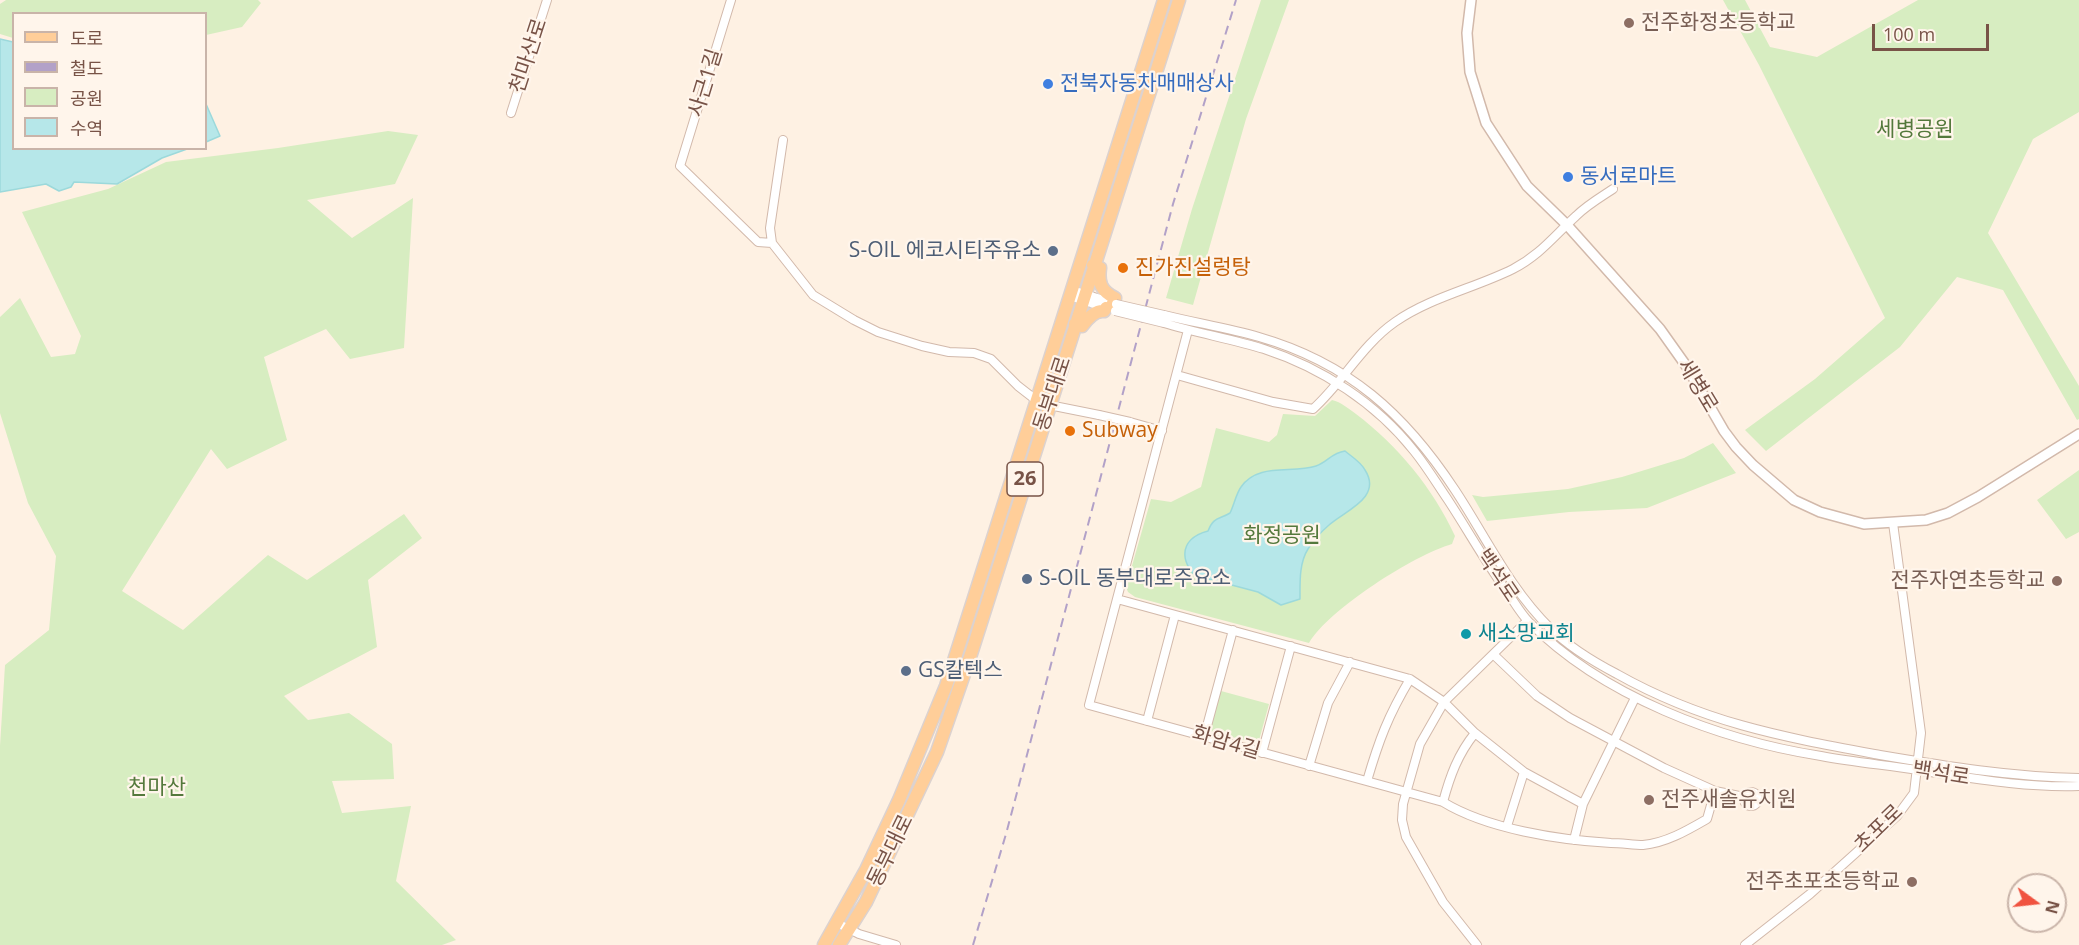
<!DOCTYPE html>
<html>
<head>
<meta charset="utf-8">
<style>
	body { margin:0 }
	#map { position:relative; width:2079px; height:945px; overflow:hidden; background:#fef1e3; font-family:"Open Sans","Noto Sans KR",sans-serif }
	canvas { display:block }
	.legend { position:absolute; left:12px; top:12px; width:195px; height:138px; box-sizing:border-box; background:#fff5eb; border:2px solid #c9b4a9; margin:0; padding:8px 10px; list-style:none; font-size:18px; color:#785347 }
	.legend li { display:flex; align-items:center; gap:12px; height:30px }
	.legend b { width:30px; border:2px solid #c9b4a9 }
	.north { position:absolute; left:2007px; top:873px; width:60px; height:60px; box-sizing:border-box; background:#fff5eb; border:2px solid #c9b4a9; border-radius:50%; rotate:105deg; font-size:16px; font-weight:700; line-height:24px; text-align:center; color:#785347 }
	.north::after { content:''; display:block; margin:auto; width:21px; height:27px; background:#f05340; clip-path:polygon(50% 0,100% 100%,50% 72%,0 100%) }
	.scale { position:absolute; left:1872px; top:24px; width:117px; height:27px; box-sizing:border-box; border:3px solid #785347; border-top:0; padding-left:8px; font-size:18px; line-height:21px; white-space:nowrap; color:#785347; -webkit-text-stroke:4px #fff5eb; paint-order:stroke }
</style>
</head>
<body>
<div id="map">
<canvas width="2079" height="945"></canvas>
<ul class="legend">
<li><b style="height:8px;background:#ffce99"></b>도로</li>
<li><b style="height:8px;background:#b2a1c8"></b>철도</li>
<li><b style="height:16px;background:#d7edc1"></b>공원</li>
<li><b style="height:16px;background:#b6e7e9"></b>수역</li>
</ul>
<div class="north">N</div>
<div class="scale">100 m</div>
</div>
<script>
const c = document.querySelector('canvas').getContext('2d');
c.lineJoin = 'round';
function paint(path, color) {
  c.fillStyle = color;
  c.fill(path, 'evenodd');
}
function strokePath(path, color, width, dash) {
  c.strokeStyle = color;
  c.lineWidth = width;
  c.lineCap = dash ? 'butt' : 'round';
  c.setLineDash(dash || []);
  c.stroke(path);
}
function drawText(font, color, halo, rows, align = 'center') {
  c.font = font + ' "Open Sans","Noto Sans KR",sans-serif';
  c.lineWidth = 4.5;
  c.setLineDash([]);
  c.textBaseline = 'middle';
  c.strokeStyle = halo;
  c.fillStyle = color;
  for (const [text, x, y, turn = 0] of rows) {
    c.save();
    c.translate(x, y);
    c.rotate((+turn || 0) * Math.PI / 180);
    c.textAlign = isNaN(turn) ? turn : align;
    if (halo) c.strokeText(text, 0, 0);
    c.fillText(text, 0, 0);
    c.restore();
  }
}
const green = new Path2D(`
	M6 0H258L261 3 242 27 206 35V14H14L13 38 0 34V4Z
	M1261 0H1289L1246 119 1193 305 1166 298 1192 209Z
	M1723 0H1745L1770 47 1817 57 1918 0H2079V112L2033 139 1988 233 2079 386V419L2077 420 2003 290 1957 277 1900 347 1766 451 1745 430 1815 379 1885 318 1759 65Z
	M388 131 418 135 395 184 307 200 352 238 413 198 404 348 350 359 326 329 264 357 287 440 227 469 211 449 122 591 183 630 268 555 307 580 404 514 422 538 368 580 377 647 284 696 308 720 349 713 392 744 394 779 332 781 342 813 411 806 396 881 456 940 442 945H0V746L5 665 49 630 56 556 28 503 0 413V317L20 298 51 357 75 354 81 336 22 212 108 189 166 162 278 148Z
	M1332 400C1341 402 1349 409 1356 414 1398 446 1433 488 1455 536L1452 544C1414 555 1329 609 1309 643L1135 597 1128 592 1126 587 1151 499 1171 502 1201 487 1216 428 1269 442 1277 435 1283 414 1315 416Z
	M1713 443 1736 473 1647 508 1569 512 1487 521 1472 495 1483 497 1568 489 1622 477 1684 458Z
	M2079 470V532L2066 539 2037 500Z
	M1221 691 1269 704 1258 744 1210 731Z`);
const water = new Path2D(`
	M0 39 13 42 14 148 187 149 162 158 117 184 74 182 71 187 59 191 46 184 0 192Z
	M206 104 220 136 206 142Z
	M1345 451C1352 457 1361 462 1365 470 1383 498 1344 511 1329 525 1322 531 1313 541 1308 549 1299 563 1300 583 1300 599L1281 605 1258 592 1209 579 1203 582C1179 566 1177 539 1208 531 1214 516 1219 520 1230 513 1234 505 1236 494 1241 487 1258 462 1292 474 1316 466 1328 462 1331 453 1345 451Z`);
const minor = new Path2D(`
	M731 0 680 166 758 242 772 243
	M511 113 547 0
	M783 140 770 228 772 243 813 295 854 320 878 332 922 346 949 352 974 353 991 359 1018 386 1036 400 1049 405 1099 415
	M1072 290 1116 304
	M1070 296 1106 308
	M1164 315C1196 323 1228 328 1259 337 1349 363 1405 414 1455 490 1486 537 1510 589 1550 628 1569 647 1594 662 1617 674 1704 723 1783 737 1880 755 1945 766 2013 777 2079 778
	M1164 323C1197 333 1231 339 1264 349 1322 368 1376 403 1414 451 1427 467 1437 484 1448 500 1469 532 1487 565 1510 596 1516 605 1522 615 1529 622 1602 696 1719 740 1821 756 1853 762 1885 765 1917 770 1971 778 2024 788 2079 786
	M1188 330 1089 705 1443 802C1487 829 1559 840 1611 843 1622 843 1633 845 1643 845 1666 843 1688 830 1707 819L1715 791
	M1177 375 1273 402 1313 409C1343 382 1362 345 1395 322 1431 297 1475 288 1513 269 1540 255 1554 236 1576 216 1587 205 1601 197 1613 189
	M1130 422 1162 431
	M1117 599 1410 679 1444 702 1475 733 1524 772 1583 804
	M1494 655 1537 696 1570 718 1664 768 1715 791 1744 797
	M1147 721 1175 615
	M1204 737 1233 630
	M1262 753 1291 646
	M1309 766 1328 703 1350 662
	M1367 781C1379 740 1388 716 1410 679
	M1744 799a7 7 0 1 1 14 0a7 7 0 1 1-14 0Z
	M1443 802C1450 776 1458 754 1475 733
	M1507 826 1524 772
	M1574 840 1583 804 1635 698
	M837 923 859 934 896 945
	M1477 945 1443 902 1406 837 1402 820 1403 804 1420 744 1444 702 1527 621
	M1745 945 1810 894 1897 816 1914 793 1921 733 1893 523`);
const tertiary = new Path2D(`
	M1471 0 1467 33 1470 72 1486 123 1527 186 1567 225 1660 329 1687 367 1724 431 1736 447 1753 465 1794 500 1820 512 1864 524 1926 520 1948 513 1978 497 2079 434`);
const primary = new Path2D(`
	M1093 265 1100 268C1098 283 1101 291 1115 298L1113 303
	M1075 324 1082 326C1087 319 1095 310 1104 311L1106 308
	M824 945 866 870 899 800 946 686 1164 0
	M839 945 866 902 937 752 971 654 1179 0`);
const rail = new Path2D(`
	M973 945 1006 834 1173 204 1236 0`);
const minorBridge = new Path2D(`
	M1116 304 1164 315
	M1115 311 1164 323
	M1099 415 1130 422`);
const markers = [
	[1629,23,6,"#8d6e63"],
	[1048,84,6,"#3f7fe0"],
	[1568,177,6,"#3f7fe0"],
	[1053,251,6,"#5c6f8a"],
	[1123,268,6,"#e8710a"],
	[1070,431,6,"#e8710a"],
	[1027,579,6,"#5c6f8a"],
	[2057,581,6,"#8d6e63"],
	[1466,634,6,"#0f9aa8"],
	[906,671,6,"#5c6f8a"],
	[1649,800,6,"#8d6e63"],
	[1912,882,6,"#8d6e63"]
];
const shields = [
	[1025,479,36]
];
const shieldNames = [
	["26",1025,479]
];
const educationNames = [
	["전주화정초등학교",1641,23],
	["전주자연초등학교",2045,581,"right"],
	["전주새솔유치원",1661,800],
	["전주초포초등학교",1900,882,"right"]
];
const streetNames = [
	["천마산로",529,56,-72],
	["사근1길",706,83,-73],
	["세병로",1697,386,59],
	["동부대로",1053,394,-72],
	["백석로",1497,576,56],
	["화암4길",1226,743,16],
	["백석로",1941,774,9],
	["초포로",1879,829,-44],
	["동부대로",891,851,-64]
];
const shopNames = [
	["전북자동차매매상사",1060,84],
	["동서로마트",1580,177]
];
const parkNames = [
	["세병공원",1915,130],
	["화정공원",1282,536],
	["천마산",157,788]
];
const serviceNames = [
	["S-OIL 에코시티주유소",1041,251,"right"],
	["S-OIL 동부대로주요소",1039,579],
	["GS칼텍스",918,671]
];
const foodNames = [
	["진가진설렁탕",1135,268],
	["Subway",1082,431]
];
const cultureNames = [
	["새소망교회",1478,634]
];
paint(green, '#d7edc1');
paint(water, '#b6e7e9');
strokePath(water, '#9cd9db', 1.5);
strokePath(minor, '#d2b9ab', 10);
strokePath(tertiary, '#d2b9ab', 12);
strokePath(primary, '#dcd2cf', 15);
strokePath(minor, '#fff', 8);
strokePath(tertiary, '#fff', 9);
strokePath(primary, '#ffce99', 12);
strokePath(rail, '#b2a1c8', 2, [9, 6]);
strokePath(minorBridge, '#d2b9ab', 10, []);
strokePath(minorBridge, '#fff', 8);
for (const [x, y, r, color] of markers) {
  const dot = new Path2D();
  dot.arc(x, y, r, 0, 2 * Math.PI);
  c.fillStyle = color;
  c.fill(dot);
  strokePath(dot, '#fff5eb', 2);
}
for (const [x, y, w] of shields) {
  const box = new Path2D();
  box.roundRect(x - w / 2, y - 17, w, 34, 4.5);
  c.fillStyle = '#fff5eb';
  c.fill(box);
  strokePath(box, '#785347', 1.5);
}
drawText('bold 20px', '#785347', null, shieldNames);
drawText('21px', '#785e54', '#fff5eb', educationNames, 'left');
drawText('21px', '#785347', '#fff5eb', streetNames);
drawText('21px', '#366cbe', '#fff5eb', shopNames, 'left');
drawText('21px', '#54793c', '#fff5eb', parkNames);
drawText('21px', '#4e5e75', '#fff5eb', serviceNames, 'left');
drawText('21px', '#c56008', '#fff5eb', foodNames, 'left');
drawText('21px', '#0d838f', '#fff5eb', cultureNames, 'left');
</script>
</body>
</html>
